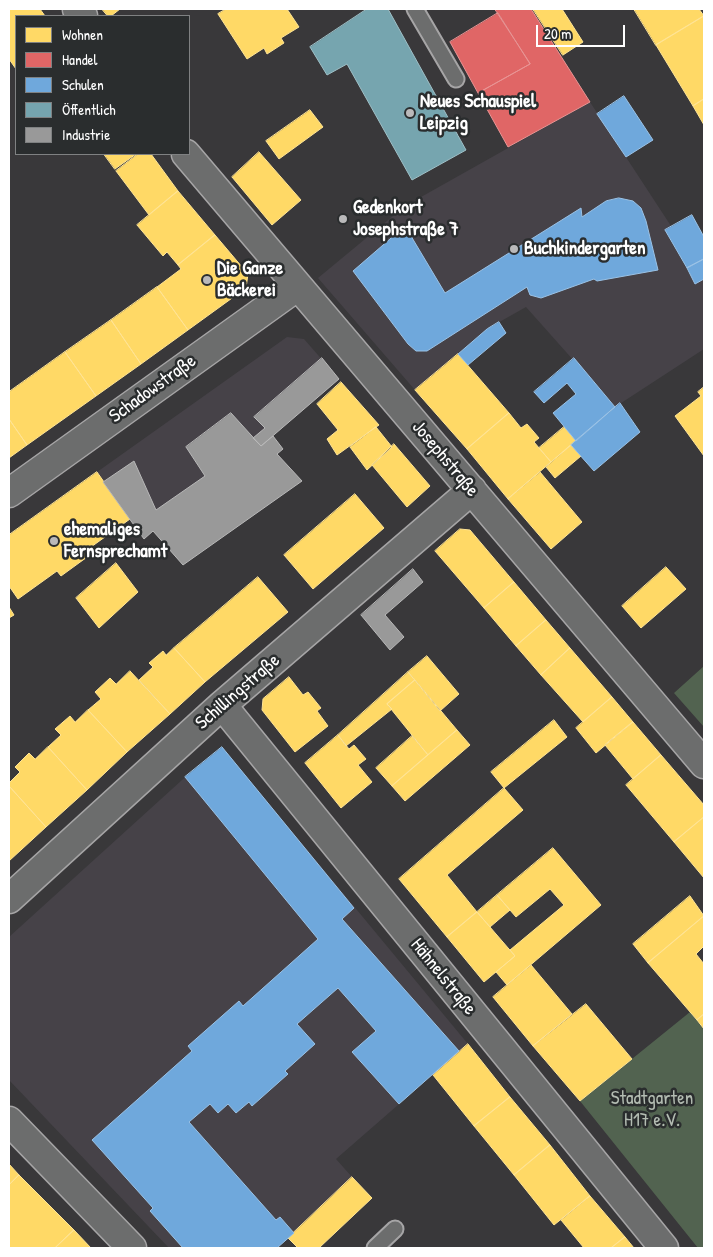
<!DOCTYPE html>
<html>
<head>
<meta charset="utf-8">
<style>
	body { margin:0 }
	#map { position:relative; width:713px; height:1257px; overflow:hidden; background:#39383a; font-family:"Patrick Hand",sans-serif }
	canvas { display:block }
	.frame { position:absolute; inset:0; border:10px solid #fff; pointer-events:none }
	.legend { position:absolute; left:15px; top:15px; width:175px; height:140px; box-sizing:border-box; background:#2a2d2e; border:1px solid #7f8182; margin:0; padding:6px 9px; list-style:none; font-size:15px; color:#fff }
	.legend li { display:flex; align-items:center; gap:10px; height:25px }
	.legend b { width:25px; border:1px solid #7f8182 }
	.scale { position:absolute; left:536px; top:25px; width:89px; height:22px; box-sizing:border-box; border:2px solid #fff; border-top:0; padding-left:6px; font-size:15px; line-height:18px; white-space:nowrap; color:#fff; -webkit-text-stroke:4px #2a2d2e; paint-order:stroke }
</style>
</head>
<body>
<div id="map">
<canvas width="713" height="1257"></canvas>
<div class="frame"></div>
<ul class="legend">
<li><b style="height:14px;background:#ffd966"></b>Wohnen</li>
<li><b style="height:14px;background:#e06666"></b>Handel</li>
<li><b style="height:14px;background:#6fa8dc"></b>Schulen</li>
<li><b style="height:14px;background:#76a5af"></b>Öffentlich</li>
<li><b style="height:14px;background:#999"></b>Industrie</li>
</ul>
<div class="scale">20 m</div>
</div>
<script>
const c = document.querySelector('canvas').getContext('2d');
c.lineJoin = 'round';
function paint(path, color) {
  c.fillStyle = color;
  c.fill(path, 'evenodd');
}
function strokePath(path, color, width, dash) {
  c.strokeStyle = color;
  c.lineWidth = width;
  c.lineCap = dash ? 'butt' : 'round';
  c.setLineDash(dash || []);
  c.stroke(path);
}
function drawText(font, color, halo, rows, align = 'center') {
  c.font = font + ' "Patrick Hand",sans-serif';
  c.lineWidth = 5;
  c.setLineDash([]);
  c.textBaseline = 'middle';
  c.strokeStyle = halo;
  c.fillStyle = color;
  for (const [text, x, y, turn = 0] of rows) {
    c.save();
    c.translate(x, y);
    c.rotate((+turn || 0) * Math.PI / 180);
    c.textAlign = isNaN(turn) ? turn : align;
    if (halo) c.strokeText(text, 0, 0);
    c.fillText(text, 0, 0);
    c.restore();
  }
}
const built = new Path2D(`
	M590 102 671 226 665 231 695 283 704 279V349L615 407 526 307 487 329 415 390 318 278 405 206Z
	M287 337 304 339 339 379 273 436 283 449 277 454 302 481 183 565 153 531 144 539 97 472Z
	M222 747 468 1044 336 1159 352 1177 277 1248H169L9 1080V937L182 780Z`);
const green = new Path2D(`
	M704 666V727L674 693Z
	M690 1012 704 1029V1248H698L580 1101Z`);
const homes = new Path2D(`
	M9 9H40L45 16H16V69L9 59Z
	M102 9H120L111 16H108Z
	M226 9H287L299 27 281 38 284 43 267 54 264 48 247 59 218 14Z
	M533 9H562L583 42 563 55Z
	M634 9H699L704 16 656 45Z
	M704 16V99L693 106 656 45Z
	M704 99V125L693 106Z
	M310 110 323 127 279 159 266 141Z
	M259 152 301 200 272 225 232 177Z
	M104 154H136L115 169Z
	M138 154H151L178 191 149 215 116 171Z
	M178 191 215 235 178 265 167 252 163 256 137 225Z
	M215 235 248 274 246 288 188 330 157 287 181 269 178 265Z
	M157 287 188 330 141 364 111 320Z
	M111 320 141 364 96 396 65 352Z
	M65 352 96 396 27 445 9 419V392Z
	M458 354 509 413 467 449 415 390Z
	M341 382 379 425 337 455 327 439 338 430 317 404Z
	M704 387V456L675 416 701 396 698 392Z
	M509 413 521 428 527 424 539 438 534 442 551 462 508 499 467 449Z
	M9 419 27 445 9 458Z
	M376 427 392 447 367 470 350 447Z
	M564 427 576 441 551 462 539 448Z
	M394 444 430 486 407 507 372 465Z
	M571 445 581 456 555 478 546 467Z
	M97 472 130 519 91 547 94 552 61 576 57 571 18 599 9 586V535Z
	M540 472 582 522 551 549 508 499Z
	M355 494 384 528 313 589 284 555Z
	M460 529 470 530 514 582 484 608 435 551Z
	M116 563 138 592 99 628 76 598Z
	M666 567 686 589 641 628 622 606Z
	M258 577 288 612 205 682 174 648Z
	M514 582 546 620 516 646 484 608Z
	M9 607 14 615 9 618Z
	M546 620 570 648 541 675 516 646Z
	M174 648 205 682 170 714 139 680 153 667 149 663 163 651 166 655Z
	M570 648 612 697 583 722 541 675Z
	M427 656 459 694 440 711 408 672Z
	M130 671 170 714 127 752 88 710 101 699 95 692 110 678 116 684Z
	M408 672 415 680 387 704 392 709 346 746 338 735Z
	M289 677 303 695 308 692 321 708 317 711 328 726 295 752 262 710 263 699Z
	M415 680 457 730 428 755 387 704Z
	M612 697 633 722 596 753 576 728Z
	M88 710 127 752 87 790 48 747 61 735 55 729 70 716 75 722Z
	M554 720 567 737 504 788 491 772Z
	M633 722 661 755 633 779 605 745Z
	M457 730 470 745 405 801 392 786Z
	M338 735 349 749 354 745 366 759 358 765 372 782 341 808 305 763Z
	M412 736 428 755 392 786 376 768Z
	M48 747 87 790 46 827 9 786V783L20 772 15 767 29 753 35 759Z
	M661 755 704 805V817L674 842 626 785Z
	M9 786 46 827 9 861Z
	M504 788 523 810 447 875 477 912 447 937 399 879Z
	M704 817V878L674 842Z
	M553 848 601 905 507 985 496 972 515 956 510 950 564 905 550 889 516 917 497 895Z
	M497 895 510 910 490 927 477 912Z
	M690 896 704 916 648 963 633 944Z
	M477 912 515 956 484 982 447 937Z
	M704 916V946L696 954 704 964V1014L697 1020 648 963Z
	M531 965 572 1014 533 1046 493 997Z
	M586 1004 632 1059 580 1101 533 1046Z
	M704 1014V1029L697 1020Z
	M468 1044 510 1097 474 1126 433 1075Z
	M510 1097 550 1145 514 1175 474 1126Z
	M550 1145 590 1196 554 1225 514 1175Z
	M9 1164 19 1175 9 1185Z
	M19 1175 74 1230 55 1248H9V1185Z
	M352 1177 372 1198 319 1248H298L288 1238Z
	M590 1196 625 1237 611 1248H584L561 1220Z
	M74 1230 91 1248H55Z
	M625 1237 634 1248H611Z`);
const shops = new Path2D(`
	M495 9H531L590 102 508 147 478 93 530 64Z
	M498 13 530 64 478 93 450 42Z`);
const schools = new Path2D(`
	M624 96 653 140 626 157 597 114Z
	M619 198 633 201 641 208 646 221 658 270 597 281 594 279 541 298 530 295 527 287 427 351H416L408 344 353 271 405 226 445 293 581 208 582 217 606 201Z
	M692 215 704 237V259L687 268 665 230Z
	M704 259V279L695 284 687 268Z
	M499 322 506 333 468 365 458 354 487 329Z
	M574 358 615 407 576 441 553 413 576 394 567 383 544 403 534 392Z
	M620 403 640 432 594 471 571 445Z
	M222 747 354 908 342 919 459 1051 399 1104 352 1052 376 1031 338 988 297 1024 315 1044 285 1071 288 1074 252 1106 249 1102 236 1113 228 1104 218 1113 210 1104 189 1122 276 1220 280 1217 294 1233 277 1248H183L150 1211 153 1208 92 1140 192 1051 188 1046 239 1001 243 1006 318 939 185 777Z`);
const public = new Path2D(`
	M367 9H388L466 150 412 180 347 64 327 75 310 47Z`);
const industry = new Path2D(`
	M322 358 339 379 261 446 253 438 265 428 254 417Z
	M231 413 261 446 273 436 283 449 277 454 302 481 183 565 153 531 144 539 103 482 134 461 156 510 205 476 186 447Z
	M413 569 423 582 385 615 404 637 390 650 361 615Z`);
const service = new Path2D(`
	M415 9 456 79
	M375 1248 395 1229`);
const minor = new Path2D(`
	M77 9 83 16
	M186 154 704 764
	M9 493 298 286
	M222 705 664 1248
	M9 899 222 705 472 490
	M9 1121 132 1248`);
const markers = [
	[410,113,5,"#bab9ba"],
	[343,219,5,"#bab9ba"],
	[514,249,5,"#bab9ba"],
	[207,280,5,"#bab9ba"],
	[54,541,5,"#bab9ba"]
];
const poiNames = [
	["Neues Schauspiel",420,102],
	["Leipzig",420,124],
	["Gedenkort",353,208],
	["Josephstraße 7",353,230],
	["Buchkindergarten",524,249],
	["Die Ganze",217,269],
	["Bäckerei",217,291],
	["ehemaliges",64,530],
	["Fernsprechamt",64,552]
];
const streetNames = [
	["Schadowstraße",153,389,-36],
	["Josephstraße",445,459,50],
	["Schillingstraße",238,692,-41],
	["Hähnelstraße",443,977,51]
];
const parkNames = [
	["Stadtgarten",652,1099],
	["H17 e.V.",652,1121]
];
paint(built, '#464248');
paint(green, '#526350');
paint(homes, '#ffd966');
strokePath(homes, '#ffe494', 1);
paint(shops, '#e06666');
strokePath(shops, '#e99494', 1);
paint(schools, '#6fa8dc');
strokePath(schools, '#9ac2e6', 1);
paint(public, '#76a5af');
strokePath(public, '#9fc0c7', 1);
paint(industry, '#999');
strokePath(industry, '#b8b8b8', 1);
strokePath(service, '#a6a5a6', 19);
strokePath(minor, '#a6a5a6', 31);
strokePath(service, '#6c6d6d', 15);
strokePath(minor, '#6c6d6d', 28);
for (const [x, y, r, color] of markers) {
  const dot = new Path2D();
  dot.arc(x, y, r, 0, 2 * Math.PI);
  c.fillStyle = color;
  c.fill(dot);
  strokePath(dot, '#2a2d2e', 2);
}
drawText('bold 19px', '#fff', '#2a2d2e', poiNames, 'left');
drawText('19px', '#fff', '#2a2d2e', streetNames);
drawText('19px', '#b3bcb2', '#2a2d2e', parkNames);
</script>
</body>
</html>
